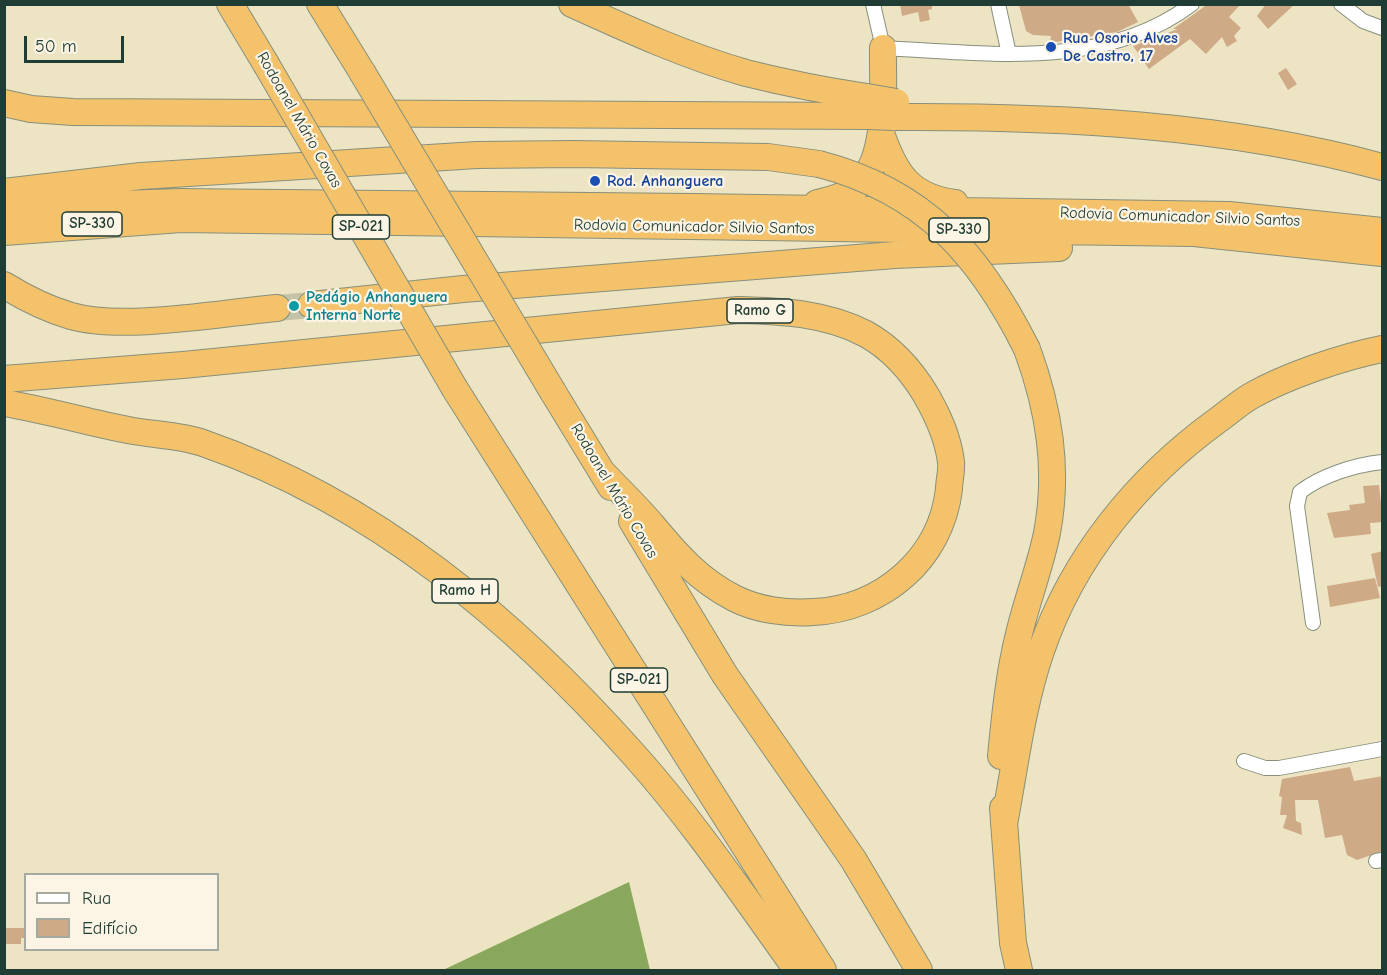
<!DOCTYPE html>
<html>
<head>
<meta charset="utf-8">
<style>
	body { margin:0 }
	#map { position:relative; width:1387px; height:975px; overflow:hidden; background:#ede4c4; font-family:"Comic Neue",sans-serif }
	canvas { display:block }
	.frame { position:absolute; inset:0; border:6px solid #1f3d34; pointer-events:none }
	.legend { position:absolute; left:24px; top:873px; width:195px; height:78px; box-sizing:border-box; background:#fcf5e5; border:2px solid #a4ab9e; margin:0; padding:8px 10px; list-style:none; font-size:18px; color:#1f3d34 }
	.legend li { display:flex; align-items:center; gap:12px; height:30px }
	.legend b { width:30px; border:2px solid #a4ab9e }
	.scale { position:absolute; left:24px; top:36px; width:100px; height:27px; box-sizing:border-box; border:3px solid #1f3d34; border-top:0; padding-left:8px; font-size:18px; line-height:21px; white-space:nowrap; color:#1f3d34; -webkit-text-stroke:4px #fcf5e5; paint-order:stroke }
</style>
</head>
<body>
<div id="map">
<canvas width="1387" height="975"></canvas>
<div class="frame"></div>
<ul class="legend">
<li><b style="height:8px;background:#fff"></b>Rua</li>
<li><b style="height:16px;background:#cfaa87"></b>Edifício</li>
</ul>
<div class="scale">50 m</div>
</div>
<script>
const c = document.querySelector('canvas').getContext('2d');
c.lineJoin = 'round';
function paint(path, color) {
  c.fillStyle = color;
  c.fill(path, 'evenodd');
}
function strokePath(path, color, width, dash) {
  c.strokeStyle = color;
  c.lineWidth = width;
  c.lineCap = dash ? 'butt' : 'round';
  c.setLineDash(dash || []);
  c.stroke(path);
}
function drawText(font, color, halo, rows, align = 'center') {
  c.font = font + ' "Comic Neue",sans-serif';
  c.lineWidth = 4.5;
  c.setLineDash([]);
  c.textBaseline = 'middle';
  c.strokeStyle = halo;
  c.fillStyle = color;
  for (const [text, x, y, turn = 0] of rows) {
    c.save();
    c.translate(x, y);
    c.rotate((+turn || 0) * Math.PI / 180);
    c.textAlign = isNaN(turn) ? turn : align;
    if (halo) c.strokeText(text, 0, 0);
    c.fillText(text, 0, 0);
    c.restore();
  }
}
const forest = new Path2D(`
	M629 882 650 970H443Z`);
const building = new Path2D(`
	M900 4H932V9L928 10 930 20 920 22 918 12 902 16Z
	M1128 4 1138 22 1117 32 1050 43 1051 36 1033 35 1026 31 1019 5Z
	M1208 4H1241L1229 17 1241 28 1234 36 1237 41 1227 47 1222 37 1206 54 1190 39 1149 69 1133 46 1178 29H1173Z
	M1266 4H1295L1268 29 1257 16Z
	M1286 68 1297 84 1288 90 1278 73Z
	M301 294 296 306 303 317 287 319 292 306 284 295Z
	M1379 485 1383 522 1370 523 1371 534 1334 538 1327 513 1350 510 1349 505 1365 503 1363 486Z
	M1383 551V586L1378 587 1371 554Z
	M1375 578 1380 598 1330 607 1327 586Z
	M1350 767 1354 781 1383 776V851L1357 860 1347 855 1342 835 1325 838 1318 800H1295L1296 821 1301 823 1302 835 1283 828 1287 815H1280L1282 797 1279 796 1282 779Z
	M4 928H25V938H21V944H4Z`);
const highwayTunnel = new Path2D(`
	M277 308 311 305`);
const street = new Path2D(`
	M873 4 883 48C986 53 1104 71 1192 4
	M998 4 1009 54
	M1341 4 1363 21 1382 28
	M1313 623 1297 506 1300 492C1322 475 1355 465 1382 462
	M1244 761 1265 768H1279L1382 749
	M1376 861 1382 860`);
const highway = new Path2D(`
	M230 4 266 64
	M320 4 362 72
	M572 4C629 30 686 56 746 73 786 83 827 91 867 97
	M4 103 31 109 73 112 868 116
	M894 117C1055 116 1226 124 1382 167
	M881 133C895 173 909 197 955 203
	M4 192 141 176 477 155 573 154 768 157 819 164
	M817 203C829 200 841 198 852 190 891 164 882 89 883 48
	M4 212 92 205 180 202 693 207 1229 215 1382 231
	M4 232 181 219 1194 233 1382 253
	M4 285C25 298 47 309 71 316 124 331 220 313 277 308
	M311 305 463 289 895 255 1059 248
	M4 379 183 365 738 310C782 311 826 313 866 334 891 348 911 370 926 395 938 416 948 437 951 462 952 471 949 481 949 489 941 559 882 609 813 612 788 614 757 610 734 598 699 580 677 555 653 526 638 508 620 491 603 473
	M455 389 823 970
	M553 392 611 487
	M4 403C46 410 87 422 128 430 153 435 180 435 203 443 376 503 515 621 635 756 694 822 745 898 797 970
	M632 521 725 675 853 859 919 970
	M1001 756C1005 715 1009 674 1019 634 1027 600 1040 567 1047 533 1059 469 1049 409 1027 349
	M1003 808 1013 943 1019 970
	M1004 824C1015 766 1022 706 1041 651 1073 557 1138 478 1218 420 1228 413 1239 403 1251 396 1286 376 1342 357 1382 349`);
const highwayBridge = new Path2D(`
	M266 64 455 389
	M362 72 553 392
	M867 97 896 102
	M868 116 894 117
	M819 164C924 191 980 255 1027 349`);
const markers = [
	[1051,47,6,"#1a4fb4"],
	[595,181,6,"#1a4fb4"],
	[294,306,6,"#0f9aa8"]
];
const shields = [
	[92,224,60],
	[361,227,57],
	[959,230,60],
	[760,311,66],
	[465,591,66],
	[639,680,57]
];
const shieldNames = [
	["SP-330",92,224],
	["SP-021",361,227],
	["SP-330",959,230],
	["Ramo G",760,311],
	["Ramo H",465,591],
	["SP-021",639,680]
];
const transitNames = [
	["Rua Osorio Alves",1063,38],
	["De Castro, 17",1063,56],
	["Rod. Anhanguera",607,181]
];
const streetNames = [
	["Rodoanel Mário Covas",299,120,60],
	["Rodovia Comunicador Silvio Santos",1180,217,2],
	["Rodovia Comunicador Silvio Santos",694,227,1],
	["Rodoanel Mário Covas",614,491,59]
];
const cultureNames = [
	["Pedágio Anhanguera",306,297],
	["Interna Norte",306,315]
];
paint(forest, '#8aa85b');
paint(building, '#cfaa87');
strokePath(highwayTunnel, '#c4c3a7', 26, [26, 13]);
strokePath(street, '#86907c', 16);
strokePath(highway, '#86907c', 28);
strokePath(street, '#fff', 14);
strokePath(highway, '#f4c26a', 26);
strokePath(highwayBridge, '#86907c', 28, []);
strokePath(highwayBridge, '#f4c26a', 26);
for (const [x, y, r, color] of markers) {
  const dot = new Path2D();
  dot.arc(x, y, r, 0, 2 * Math.PI);
  c.fillStyle = color;
  c.fill(dot);
  strokePath(dot, '#fcf5e5', 2);
}
for (const [x, y, w] of shields) {
  const box = new Path2D();
  box.roundRect(x - w / 2, y - 12, w, 24, 4.5);
  c.fillStyle = '#fcf5e5';
  c.fill(box);
  strokePath(box, '#1f3d34', 1.5);
}
drawText('bold 15px', '#1f3d34', null, shieldNames);
drawText('bold 16px', '#164399', '#fcf5e5', transitNames, 'left');
drawText('16px', '#1f3d34', '#fcf5e5', streetNames);
drawText('bold 16px', '#0d838f', '#fcf5e5', cultureNames, 'left');
</script>
</body>
</html>
